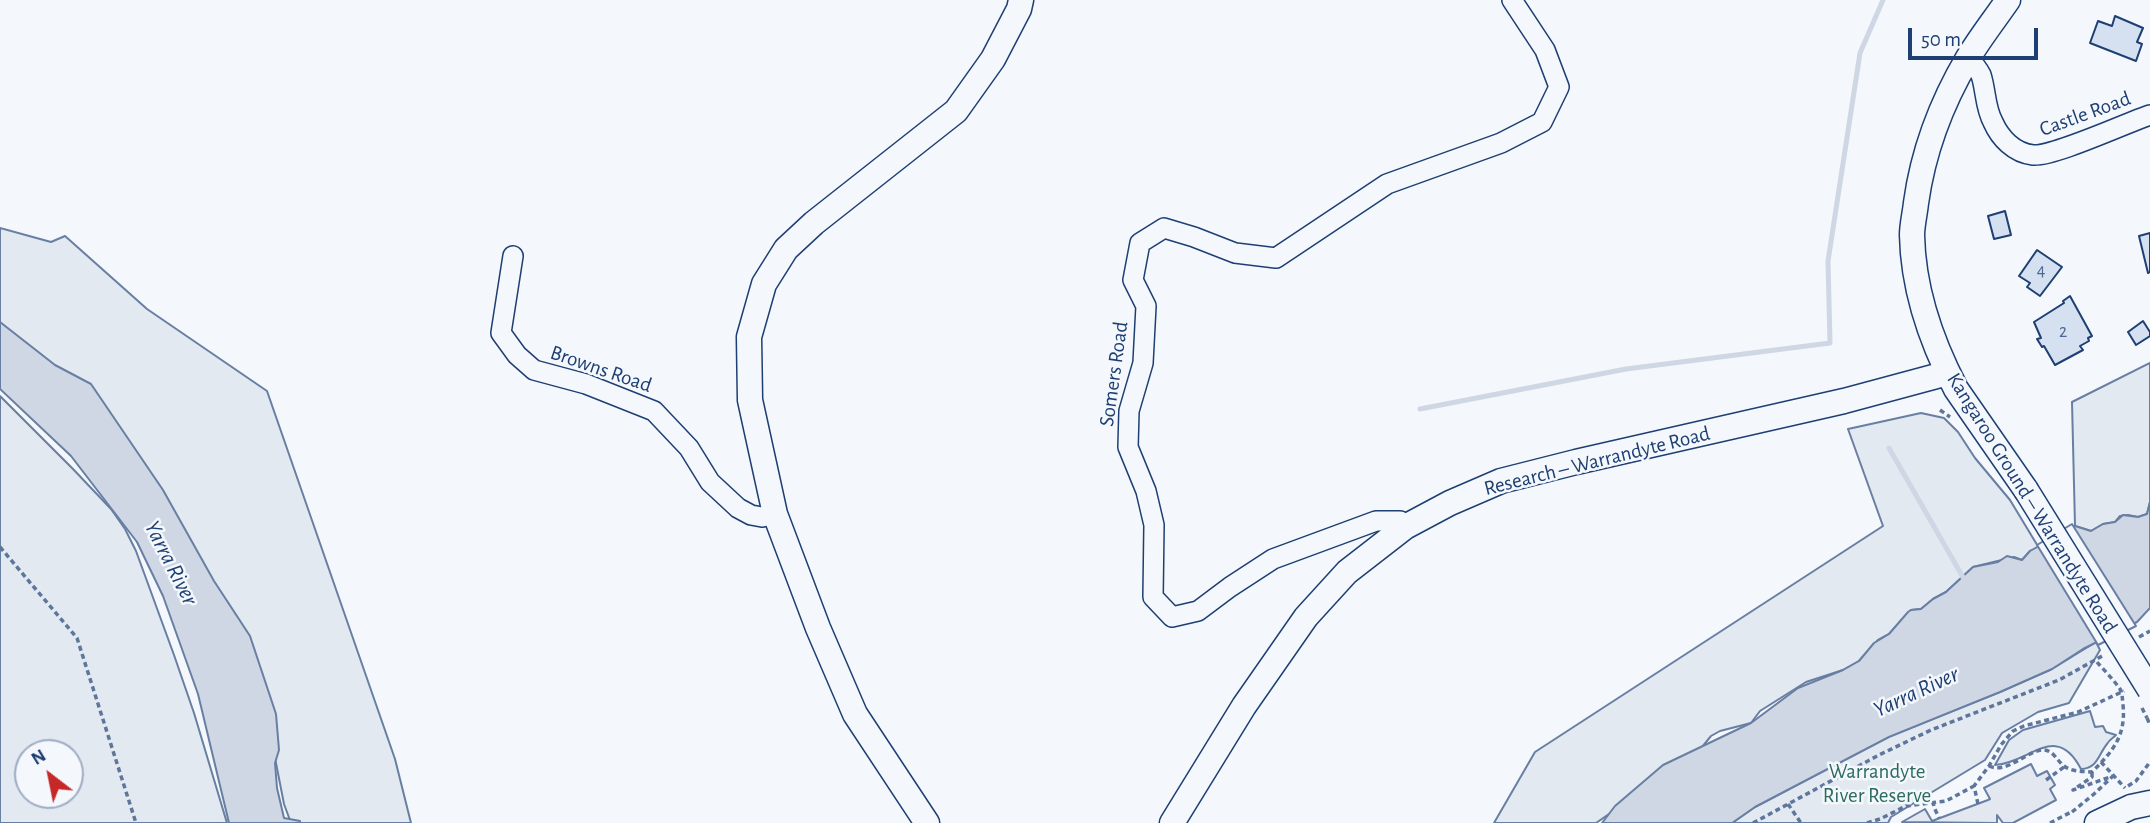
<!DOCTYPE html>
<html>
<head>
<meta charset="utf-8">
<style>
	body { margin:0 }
	#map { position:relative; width:2150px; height:823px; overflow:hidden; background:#f4f7fb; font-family:"Alegreya Sans",sans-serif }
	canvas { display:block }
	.north { position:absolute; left:14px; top:739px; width:70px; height:70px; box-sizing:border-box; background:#f4f7fb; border:2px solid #9eadc5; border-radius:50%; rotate:328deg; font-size:19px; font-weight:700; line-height:28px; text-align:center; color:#1d3f73 }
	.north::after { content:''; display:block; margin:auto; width:24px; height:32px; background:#c62828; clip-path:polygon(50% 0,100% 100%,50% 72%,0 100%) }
	.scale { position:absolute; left:1908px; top:28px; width:130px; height:32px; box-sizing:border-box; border:4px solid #1d3f73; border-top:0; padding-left:9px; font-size:21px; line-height:24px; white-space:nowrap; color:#1d3f73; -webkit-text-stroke:5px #f4f7fb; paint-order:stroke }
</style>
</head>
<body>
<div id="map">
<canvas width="2150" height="823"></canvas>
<div class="north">N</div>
<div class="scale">50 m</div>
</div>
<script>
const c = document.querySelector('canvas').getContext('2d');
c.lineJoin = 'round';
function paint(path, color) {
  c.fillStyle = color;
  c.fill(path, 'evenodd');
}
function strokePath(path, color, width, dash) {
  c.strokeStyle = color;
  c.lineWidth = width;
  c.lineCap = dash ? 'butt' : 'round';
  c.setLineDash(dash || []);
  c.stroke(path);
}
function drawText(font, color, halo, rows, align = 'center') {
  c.font = font + ' "Alegreya Sans",sans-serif';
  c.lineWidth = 5;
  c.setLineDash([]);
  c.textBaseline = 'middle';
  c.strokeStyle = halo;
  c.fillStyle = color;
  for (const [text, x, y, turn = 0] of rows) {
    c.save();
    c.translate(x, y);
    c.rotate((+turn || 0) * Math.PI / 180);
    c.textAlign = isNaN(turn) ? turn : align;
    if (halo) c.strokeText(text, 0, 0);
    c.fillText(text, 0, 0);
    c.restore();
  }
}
const green = new Path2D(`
	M0 228 51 242 65 236 147 309 267 391 395 759 411 823H291L284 804 275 758 0 326Z
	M2150 363V502L2147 514 2138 517 2128 515 2120 516 2115 522 2103 524 2091 531 2075 526 2072 402Z
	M0 396 73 469 111 509 125 529 136 551 174 655 194 713 227 823H0ZM28 753H70V795H28Z
	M1921 413 1944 418 1958 432 1975 458 2010 500 2039 548 2030 551 2022 560 2014 557 1973 567 1946 592 1933 599 1921 609 1911 610 1889 634 1878 640 1859 661 1843 670 1806 682 1760 711 1751 723 1720 731 1711 736 1698 752 1596 823H1494L1535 752 1883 526 1848 429Z
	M2096 642 2100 650 2069 703 2038 712 2002 733 1985 760 1891 817 1888 823H1732L1755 807 1889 736 2000 692 2052 669Z
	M2090 711 2095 727 2103 726 2106 732 2116 735C2113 738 2109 740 2107 744 2098 755 2098 768 2081 769 2056 721 2030 763 1995 765L2009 740 2023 730Z`);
const parking = new Path2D(`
	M2031 764 2037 776 2047 771 2055 785 2050 789 2056 800 2013 823H2003L1997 815V823L1902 822 1925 809 1932 821 1988 800 1990 799 1984 788Z`);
const water = new Path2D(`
	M0 322 55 365 91 384 163 490 214 581 250 636 276 714 279 750 275 763 277 788 284 818 300 821V823H229L198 694 163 596 137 542 71 456 0 389Z
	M2150 502V608L2137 622 2083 649 2052 669 2000 692 1889 737 1755 807 1732 823H1602L1615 806 1663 765 1751 723 1798 688 1843 670 1859 661 1874 643 1889 634 1908 612 1911 610 1921 609 1933 599 1946 592 1973 567 1998 562 2007 556 2022 560 2030 551 2075 526 2091 531 2103 524 2115 522 2123 515 2138 517 2147 514Z`);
const pier = new Path2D(`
	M2072 524 2136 626 2098 645 2037 545Z`);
const stream = new Path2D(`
	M1420 409 1626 369 1830 343 1828 261 1860 53 1883 0
	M1889 448 1964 579`);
const building = new Path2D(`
	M2115 16 2143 28 2137 42 2142 44 2136 61 2090 43 2098 21 2112 26Z
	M2005 211 2011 235 1994 239 1988 216Z
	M2150 233V272L2148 273 2139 236Z
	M2037 250 2062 267 2040 296 2027 287 2030 283 2019 276Z
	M2070 296 2092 336 2088 338 2089 341 2080 346 2083 350 2055 365 2044 346 2042 347 2037 339 2041 338 2034 322 2064 303 2063 301Z
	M2143 321 2150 332V336L2136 345 2128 332Z`);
const path = new Path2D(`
	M1940 410 1950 417
	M0 547 77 638 136 823
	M2139 637 2150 631
	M2147 718 2150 725
	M2101 762 2125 788
	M1989 766C2007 774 2025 752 2042 750 2053 749 2057 761 2064 766 2072 772 2082 771 2092 772 2113 751 2126 736 2123 705 2122 699 2123 694 2120 689 2113 679 2103 669 2095 660
	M2046 780 2064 767
	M2128 786 2136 781 2150 762
	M1933 801 1934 807 1939 818
	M1788 804 1801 823
	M1978 804 1974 786 1989 766 2001 745 2013 731 2024 726 2078 712 2124 691
	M2072 812 2094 794 2113 776 2073 790 2092 777V772
	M1753 823 1879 755 1931 730 2059 680 2104 655
	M1867 823 1880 819 1906 806 1946 801 1974 786
	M2050 823 2073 811`);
const minor = new Path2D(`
	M1968 58C1973 63 1978 69 1981 75 1986 90 1985 108 1993 122 2000 138 2014 153 2033 155 2053 157 2126 123 2150 115
	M513 256 501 333 517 355 534 370 586 384 654 411 689 448 710 482 738 508 751 515 762 517 775 514
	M1405 527 1400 521H1376L1273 559 1230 587 1198 611 1172 617 1153 597 1154 525 1146 491 1128 447 1129 411 1143 363 1146 306 1133 280 1140 243 1164 228 1194 237 1235 253 1276 258 1387 184 1501 143 1542 122 1559 87 1545 50 1512 0`);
const major = new Path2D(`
	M2008 0C1995 19 1980 38 1968 58 1942 102 1923 152 1916 203 1915 213 1912 225 1912 235 1913 288 1932 343 1956 389L2026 490
	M927 823 855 714 818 628 775 514 750 400 749 337 764 284 786 249 814 223 956 111 993 59 1019 9 1021 0
	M1172 823 1244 706 1306 617 1347 572 1405 527 1450 503 1501 481 1576 462 1844 401 1948 373
	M2097 823 2131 807 2150 803`);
const pathBridge = new Path2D(`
	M2142 708 2147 718`);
const majorBridge = new Path2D(`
	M2026 490 2150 690`);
const numberNames = [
	["4",2041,271],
	["2",2063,332]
];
const streetNames = [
	["Castle Road",2085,114,-20],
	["Browns Road",601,369,19],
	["Somers Road",1114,374,-82],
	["Research – Warrandyte Road",1597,461,-14],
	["Kangaroo Ground – Warrandyte Road",2032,503,58]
];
const parkNames = [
	["Warrandyte",1877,772],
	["River Reserve",1877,796]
];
const waterNames = [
	["Yarra River",171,563,63],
	["Yarra River",1916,692,-25]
];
paint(green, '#e3e9f0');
strokePath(green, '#687fa3', 2);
paint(parking, '#e3e8f0');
strokePath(parking, '#687fa3', 2);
paint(water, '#cfd7e4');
strokePath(water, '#687fa3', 2);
paint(pier, '#f4f7fb');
strokePath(pier, '#687fa3', 2);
strokePath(stream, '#cfd7e4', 5);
paint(building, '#d5e0f0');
strokePath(building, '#1d3f73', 2);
strokePath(minor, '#1d3f73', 22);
strokePath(major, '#1d3f73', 27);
strokePath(path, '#5e769c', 3.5, [5, 3.5]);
strokePath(minor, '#f4f7fb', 19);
strokePath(major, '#f4f7fb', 24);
strokePath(majorBridge, '#1d3f73', 27, []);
strokePath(pathBridge, '#5e769c', 3.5, [5, 3.5]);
strokePath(majorBridge, '#f4f7fb', 24);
drawText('18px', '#4b6792', null, numberNames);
drawText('21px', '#1d3f73', '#f4f7fb', streetNames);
drawText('21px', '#2c6c60', '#f4f7fb', parkNames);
drawText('italic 23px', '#1d3f73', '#f4f7fb', waterNames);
</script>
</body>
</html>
